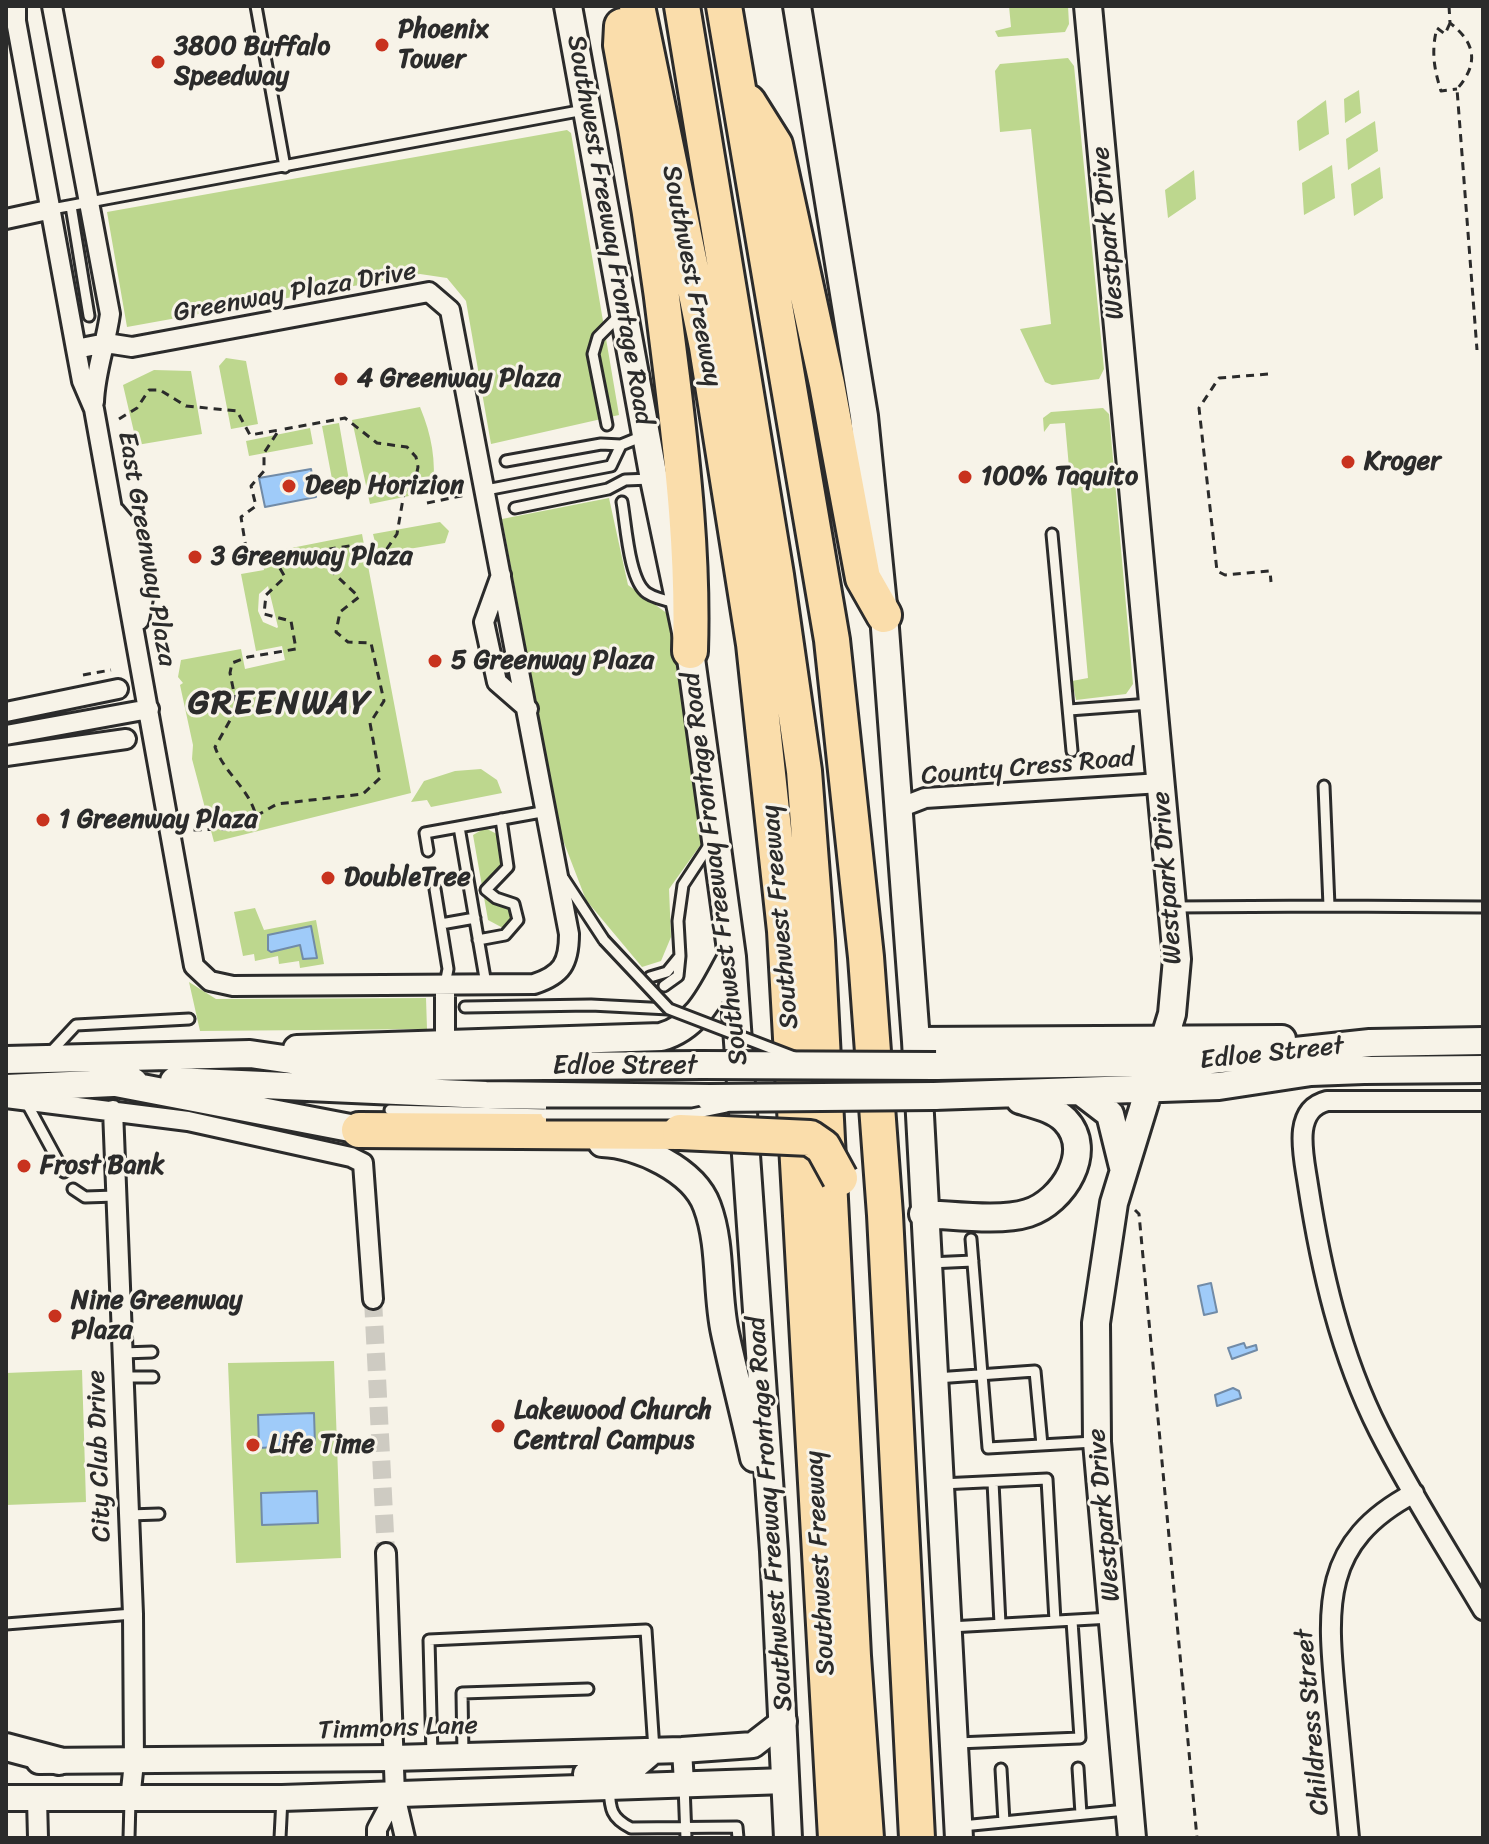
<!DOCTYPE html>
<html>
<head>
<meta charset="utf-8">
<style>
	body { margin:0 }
	#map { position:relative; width:1489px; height:1844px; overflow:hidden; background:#f7f3e8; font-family:Sriracha,sans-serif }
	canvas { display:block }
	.frame { position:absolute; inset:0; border:8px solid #2b2b2b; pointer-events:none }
</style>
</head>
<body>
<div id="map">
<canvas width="1489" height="1844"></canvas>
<div class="frame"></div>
</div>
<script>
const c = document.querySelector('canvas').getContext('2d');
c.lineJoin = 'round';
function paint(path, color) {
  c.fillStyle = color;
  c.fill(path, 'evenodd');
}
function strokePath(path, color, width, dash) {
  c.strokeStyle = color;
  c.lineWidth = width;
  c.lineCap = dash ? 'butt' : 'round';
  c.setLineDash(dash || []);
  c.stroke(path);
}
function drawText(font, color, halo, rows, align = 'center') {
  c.font = font + ' Sriracha,sans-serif';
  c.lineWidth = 6;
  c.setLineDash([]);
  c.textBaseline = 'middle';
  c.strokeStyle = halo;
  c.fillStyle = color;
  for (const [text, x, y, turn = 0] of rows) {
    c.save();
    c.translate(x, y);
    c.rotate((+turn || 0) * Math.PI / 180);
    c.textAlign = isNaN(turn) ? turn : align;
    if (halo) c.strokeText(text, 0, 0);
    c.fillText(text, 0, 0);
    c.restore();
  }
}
const green = new Path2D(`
	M1009 6H1068L1069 24 1065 32 998 37 995 31 1011 27Z
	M1068 58 1074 66 1104 369 1099 379 1052 385 1045 382 1020 329 1051 324 1031 129 1000 132 995 71 1000 64Z
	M1359 90 1361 113 1345 123 1344 99Z
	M1326 100 1329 134 1299 151 1297 121Z
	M1375 121 1378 151 1348 170 1346 139Z
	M567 130 571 133 619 415 491 444 466 301 447 278 420 274 127 327 107 212Z
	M1332 165 1335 198 1304 215 1302 183Z
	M1380 167 1383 198 1354 216 1351 184Z
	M1194 170 1196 199 1168 218 1165 190Z
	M226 358 246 361 258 424 231 429 219 366Z
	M154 370 191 371 202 434 137 445 123 385Z
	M420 407C432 436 436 460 433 491L370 504 352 420Z
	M1103 408 1109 414 1133 684 1126 694 1076 700 1072 681 1088 678 1065 423 1050 424 1044 432 1043 418 1051 412Z
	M339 423 351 492 335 495 322 426Z
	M310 428 313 444 249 456 246 441Z
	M609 498 628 585 668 614 704 840 669 889 671 937 661 961 642 967 586 900 561 835 502 519Z
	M440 522 449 531 445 543 378 554 373 534Z
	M362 534 411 793 214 842 192 759 193 745 180 685 183 683 178 677 181 660 241 649 245 669 285 660 282 646 256 651 241 574 264 570 261 554ZM268 586 278 627 277 628 263 622 258 611 259 594Z
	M481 769 497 780 502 793 431 807 427 800 411 802 424 781 455 771Z
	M485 828 497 834 502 865 493 882 496 905 504 903 511 912V923L503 928 488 920 473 835Z
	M255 908 264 930 316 920 324 964 300 968 299 961 279 964 278 956 255 961 254 954 243 956 234 912Z
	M189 982 216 999 426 998 427 1029 200 1031Z
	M334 1361 341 1558 236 1563 228 1363Z
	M82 1370 86 1502 6 1505V1373Z`);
const water = new Path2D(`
	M311 469 316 497 265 507 259 478Z
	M311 926 317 958 303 959 300 945 271 952 268 950V935Z
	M1211 1283 1217 1312 1204 1315 1198 1286Z
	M1244 1343 1246 1348 1256 1345 1257 1350 1232 1359 1228 1348Z
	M1233 1388 1239 1391 1241 1398 1217 1406 1215 1395Z
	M314 1413 315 1445 259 1448 258 1415Z
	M317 1491 318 1523 262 1525 261 1493Z`);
const minorTunnel = new Path2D(`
	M373 1299 386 1553`);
const path = new Path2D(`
	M1449 6 1450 23C1476 43 1479 64 1457 89L1477 350
	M1450 23 1445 34 1437 28C1431 51 1434 69 1441 91L1457 89
	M1268 374 1219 378 1199 408 1217 571 1225 575 1270 571 1271 582
	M119 419 137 408 149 390H160L186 406 237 411 250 435 279 430 264 453V471L251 486 256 506 241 517 248 561 275 560 285 577 266 595 264 614 291 621 296 649 248 657 232 663 230 673 237 708 215 747C224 773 249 788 256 816L226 829 193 830
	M427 503 466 495
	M83 675 111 670
	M256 816 277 804 363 794 380 778 370 723 384 701 371 643 348 642 336 632 340 612 359 597 325 565 330 549 355 545 371 561 384 553 397 534 404 493 416 477 418 467 416 457 407 447 377 443 345 418 279 430
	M1135 1210 1139 1214 1197 1838`);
const service = new Path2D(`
	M256 6 285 167
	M71 206 89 316
	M52 209 584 110
	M607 425 593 354 598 337 619 316
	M506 461 601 444 621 445 643 436
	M611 466 621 445
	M486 490 611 466
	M622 502C626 524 629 581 647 593 656 599 668 601 678 603
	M515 508 608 489 625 480 651 479
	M1052 534 1072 751
	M1069 710 1150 704
	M1324 786 1329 906 1483 907
	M459 827 486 984
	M428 851 425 833 547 811
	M564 879 604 940
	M435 889 448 969 445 984
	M1174 907 1329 906
	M441 924 475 918
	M478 940 505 935 518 920 514 904 496 898 486 890 508 867 501 819
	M650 977 667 972 680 956 678 921 683 885 710 844
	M664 986 678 976 680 956
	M465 1007 591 1005 669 1009
	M49 1054 76 1025 189 1019
	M25 1100 64 1172
	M390 1110 546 1114
	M73 1189 85 1197 116 1196
	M971 1239 988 1448 1094 1442
	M929 1263 973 1261
	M123 1353 152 1352
	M123 1377H153
	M936 1378 1035 1371 1042 1445
	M993 1482 1000 1624
	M941 1484 1047 1479 1055 1621
	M129 1515 159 1514
	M6 1624 133 1614
	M950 1627 1111 1618
	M957 1743 1080 1738 1072 1621
	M432 1755 429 1640 646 1630 654 1750
	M463 1755 462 1693 588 1689
	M1078 1768 1081 1814
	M1001 1769 1004 1822
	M684 1785 686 1838
	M609 1788C610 1809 611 1818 631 1828L737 1827 738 1838
	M962 1826 1126 1810
	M129 1838 130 1800
	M280 1838 282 1798`);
const minor = new Path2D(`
	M16 6V21L76 349 82 381 94 409 194 966 210 981 233 986 534 984C562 975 569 963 569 934L450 310 429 292 132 347 106 343 76 349
	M52 6 110 314C106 344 95 371 94 402
	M6 219 52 209
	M115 512 131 531 143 598 139 620
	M501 575 484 622 497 682 528 709
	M6 712 118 689
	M6 735 149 709
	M6 756 126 739
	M899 808 925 798 1161 783
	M445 985V1043
	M6 1098 188 1121 351 1157 363 1163 373 1299
	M1483 1101H1327C1291 1110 1304 1157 1308 1185 1321 1269 1340 1354 1379 1431 1410 1492 1448 1551 1483 1610
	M113 1110 133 1614 134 1762 130 1800
	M386 1553 395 1795 405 1838
	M682 1750 684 1783
	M37 1799 38 1838
	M377 1838V1829L395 1795
	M1349 1838C1345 1793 1340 1748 1336 1703 1327 1609 1319 1543 1414 1493`);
const tertiary = new Path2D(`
	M39 1761 393 1758 682 1750 753 1745 784 1721
	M586 1774 634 1767 654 1750
	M6 1798H282L786 1781`);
const secondary = new Path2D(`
	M568 6 654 479 690 651 732 957 774 1551 788 1838
	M797 6 864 416 884 615 916 1041 959 1838
	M1088 6 1177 959 1172 1014 1114 1203 1096 1323 1097 1442 1132 1838
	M916 1041 1282 1039
	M297 1049 661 1037C700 1026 713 990 732 957
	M6 1060 250 1054 318 1064 391 1067 702 1065
	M936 1066 1193 1062 1370 1043 1483 1041
	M174 1081 486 1095 710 1098
	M116 1083 376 1133
	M6 1088 134 1082
	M1080 1091 1110 1114 1123 1167
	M934 1096 1219 1086 1311 1072 1364 1070 1483 1069
	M602 1143C638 1144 694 1170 707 1206 722 1246 716 1292 725 1333 734 1375 745 1416 754 1458
	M923 1214C953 1215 1000 1222 1028 1213 1063 1202 1095 1151 1065 1120 1053 1108 1035 1105 1020 1100
	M6 1747 59 1761`);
const motorway = new Path2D(`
	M637 6 707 347 754 644 785 931 836 1838
	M682 6 776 575 804 771 817 941 853 1656 866 1838
	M724 6 832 640 866 957 885 1215 917 1838
	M622 26 621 45C642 155 659 265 672 377 683 468 693 559 690 651
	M748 102 775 145 827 384 863 578 884 615
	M359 1130 680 1132`);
const serviceBridge = new Path2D(`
	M604 940 669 1009 794 1057
	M546 1114H692L726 1107`);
const secondaryBridge = new Path2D(`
	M702 1065 936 1066
	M710 1098 934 1096`);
const motorwayBridge = new Path2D(`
	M680 1132 810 1138 823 1147 840 1178`);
const markers = [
	[382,45,8,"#c8321e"],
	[158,62,8,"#c8321e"],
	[341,379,8,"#c8321e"],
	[1348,462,8,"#c8321e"],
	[965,477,8,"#c8321e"],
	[289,486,8,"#c8321e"],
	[195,557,8,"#c8321e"],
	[435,661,8,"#c8321e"],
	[43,820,8,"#c8321e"],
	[328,878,8,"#c8321e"],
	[24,1166,8,"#c8321e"],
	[55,1316,8,"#c8321e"],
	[498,1426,8,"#c8321e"],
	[253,1445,8,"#c8321e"]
];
const poiNames = [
	["Phoenix",398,30],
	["Tower",398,60],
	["3800 Buffalo",174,47],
	["Speedway",174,77],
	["4 Greenway Plaza",357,379],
	["Kroger",1364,462],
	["100% Taquito",981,477],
	["Deep Horizion",305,486],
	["3 Greenway Plaza",211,557],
	["5 Greenway Plaza",451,661],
	["1 Greenway Plaza",59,820],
	["DoubleTree",344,878],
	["Frost Bank",40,1166],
	["Nine Greenway",71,1301],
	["Plaza",71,1331],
	["Lakewood Church",514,1411],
	["Central Campus",514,1441],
	["Life Time",269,1445]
];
const streetNames = [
	["Southwest Freeway Frontage Road",609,230,80],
	["Westpark Drive",1109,233,-95],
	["Southwest Freeway",691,276,79],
	["Greenway Plaza Drive",295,293,-10],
	["East Greenway Plaza",146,549,80],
	["County Cress Road",1028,768,-5],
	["Southwest Freeway Frontage Road",716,869,-97],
	["Westpark Drive",1168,878,-94],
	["Southwest Freeway",781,917,-95],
	["Edloe Street",1272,1054,-6],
	["Edloe Street",625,1066],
	["City Club Drive",100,1456,-92],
	["Southwest Freeway Frontage Road",771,1514,-94],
	["Westpark Drive",1105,1515,-95],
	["Southwest Freeway",821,1563,-93],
	["Childress Street",1313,1722,-95],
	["Timmons Lane",398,1729,-2]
];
const districtNames = [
	["GREENWAY",280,704]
];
paint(green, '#bdd78e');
paint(water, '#9fcbf9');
strokePath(water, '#718ba7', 2);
strokePath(minorTunnel, '#cecbc2', 18, [18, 9]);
strokePath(service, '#2b2b2b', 15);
strokePath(minor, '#2b2b2b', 24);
strokePath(tertiary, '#2b2b2b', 30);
strokePath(secondary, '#2b2b2b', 32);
strokePath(motorway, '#2b2b2b', 40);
strokePath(path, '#2b2b2b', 3, [8, 6]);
strokePath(service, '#f7f3e8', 9);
strokePath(minor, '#f7f3e8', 18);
strokePath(tertiary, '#f7f3e8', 24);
strokePath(secondary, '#f7f3e8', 26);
strokePath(motorway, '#faddab', 34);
strokePath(serviceBridge, '#2b2b2b', 15, []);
strokePath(secondaryBridge, '#2b2b2b', 32, []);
strokePath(motorwayBridge, '#2b2b2b', 40, []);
strokePath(serviceBridge, '#f7f3e8', 9);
strokePath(secondaryBridge, '#f7f3e8', 26);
strokePath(motorwayBridge, '#faddab', 34);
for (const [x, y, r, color] of markers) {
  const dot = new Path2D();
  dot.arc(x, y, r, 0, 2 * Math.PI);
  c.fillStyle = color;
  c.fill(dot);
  strokePath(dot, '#f7f3e8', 3);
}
drawText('bold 26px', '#2b2b2b', '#f7f3e8', poiNames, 'left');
drawText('26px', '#2b2b2b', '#f7f3e8', streetNames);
c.letterSpacing = '2px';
drawText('bold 34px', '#2b2b2b', '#f7f3e8', districtNames);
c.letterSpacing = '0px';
</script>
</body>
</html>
